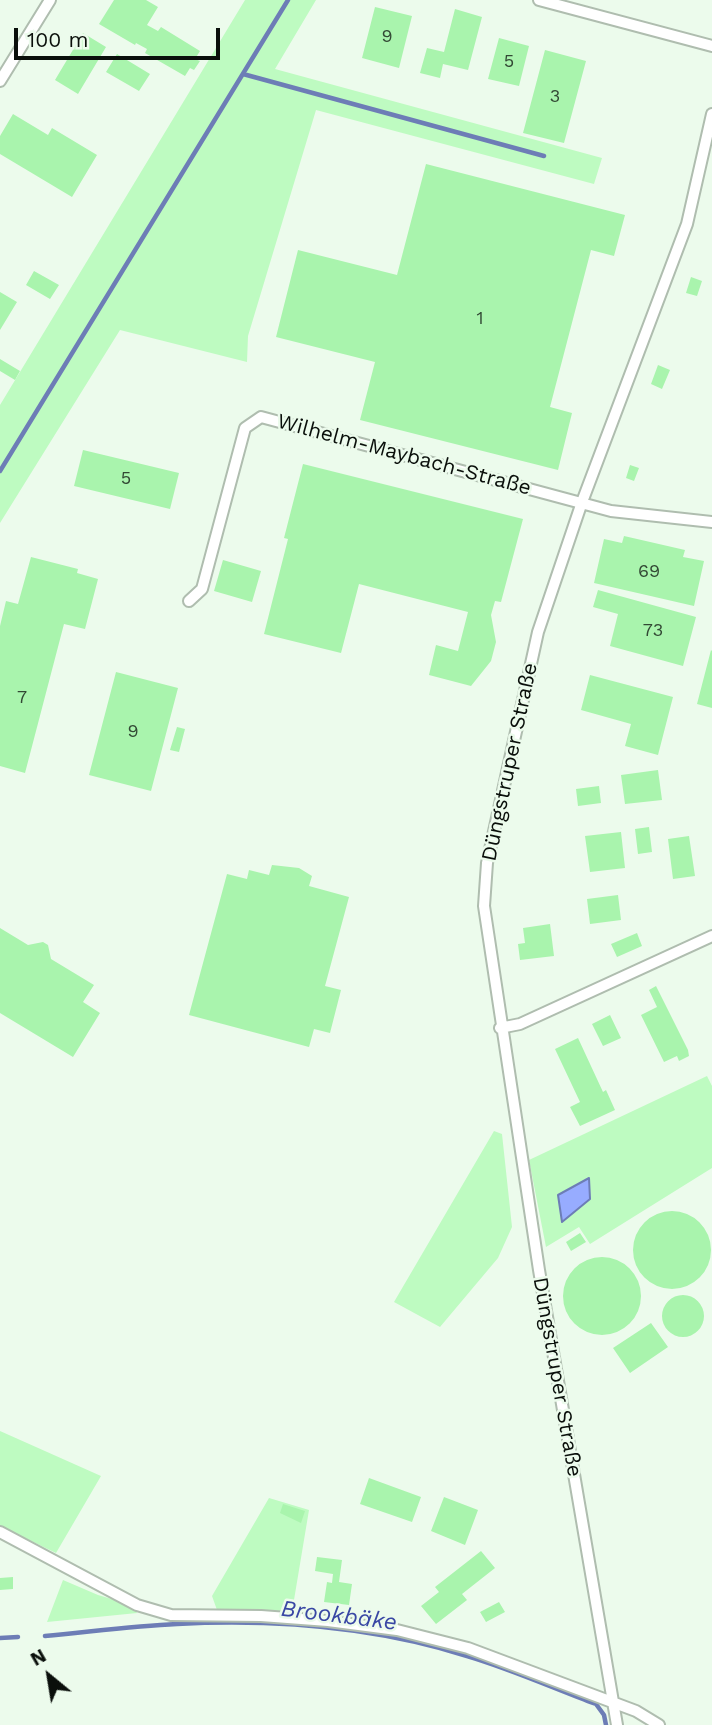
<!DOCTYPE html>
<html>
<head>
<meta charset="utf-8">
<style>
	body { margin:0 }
	#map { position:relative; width:712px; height:1725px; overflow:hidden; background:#ecfbec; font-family:"Work Sans",sans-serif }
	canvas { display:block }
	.north { position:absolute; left:14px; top:1641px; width:70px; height:70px; -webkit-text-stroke:5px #ecfbec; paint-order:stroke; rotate:330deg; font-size:19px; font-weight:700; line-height:28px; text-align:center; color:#0a0f0b }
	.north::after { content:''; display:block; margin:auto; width:24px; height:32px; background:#0a0f0b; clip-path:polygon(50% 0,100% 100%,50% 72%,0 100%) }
	.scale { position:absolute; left:14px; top:28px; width:206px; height:32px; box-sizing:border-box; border:4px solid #0a0f0b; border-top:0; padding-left:9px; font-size:21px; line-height:24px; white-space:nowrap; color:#0a0f0b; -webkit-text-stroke:5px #ecfbec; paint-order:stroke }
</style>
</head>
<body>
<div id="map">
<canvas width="712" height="1725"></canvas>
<div class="north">N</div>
<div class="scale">100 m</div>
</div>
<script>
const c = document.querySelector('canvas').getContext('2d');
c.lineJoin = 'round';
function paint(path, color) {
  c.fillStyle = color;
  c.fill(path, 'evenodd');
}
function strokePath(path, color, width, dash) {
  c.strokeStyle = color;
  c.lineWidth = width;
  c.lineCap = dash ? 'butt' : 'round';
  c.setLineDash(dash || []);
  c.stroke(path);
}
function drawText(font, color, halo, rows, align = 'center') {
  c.font = font + ' "Work Sans",sans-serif';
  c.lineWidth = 5;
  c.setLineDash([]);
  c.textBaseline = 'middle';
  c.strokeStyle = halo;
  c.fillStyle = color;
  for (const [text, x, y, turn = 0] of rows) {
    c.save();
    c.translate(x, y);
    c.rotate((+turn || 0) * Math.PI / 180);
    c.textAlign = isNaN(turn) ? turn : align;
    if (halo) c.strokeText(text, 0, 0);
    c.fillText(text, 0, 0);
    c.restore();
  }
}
const green = new Path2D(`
	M245 0H316L275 69 602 158 594 184 316 110 248 336 247 362 120 330 0 523V405Z
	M707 1076 712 1086V1168L590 1244 579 1227 546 1247 529 1160Z
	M494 1131 502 1134 512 1227 498 1258 440 1327 394 1302Z
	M0 1431 101 1476 56 1553 0 1526Z
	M269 1498 309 1510 292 1612 217 1610 212 1596Z
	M63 1580 98 1595 132 1605 137 1613 47 1622Z`);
const water = new Path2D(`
	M589 1178 590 1199 562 1222 558 1195Z`);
const stream = new Path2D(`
	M243 74 544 156
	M0 471 288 0
	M45 1636C89 1632 133 1626 177 1624 273 1619 375 1627 467 1656 511 1669 553 1688 596 1704L604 1715 606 1725
	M0 1638 18 1637`);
const building = new Path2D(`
	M114 0H146L158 7 147 25 158 31 161 27 200 51 195 59 200 61 194 70 190 68 185 76 145 53 147 49 136 43 135 45 99 24Z
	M375 7 412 16 399 68 362 58Z
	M455 9 482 17 468 70 443 64 440 78 420 73 427 48 444 52Z
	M83 33 106 47 78 94 55 80Z
	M499 38 529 46 519 86 488 79Z
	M545 50 586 61 564 143 523 133Z
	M117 54 150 74 139 91 106 72Z
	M13 114 48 135 52 128 97 155 72 197 0 154V136Z
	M426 164 625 215 614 256 591 250 550 407 572 413 558 470 360 420 375 362 276 337 298 250 397 275Z
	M34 271 59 285 50 299 26 285Z
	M691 277 702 281 697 296 686 293Z
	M0 292 17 302 0 330Z
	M0 359 20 371 15 380 0 371Z
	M658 365 670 370 662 389 651 384Z
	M83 450 179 473 170 509 74 486Z
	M303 464 523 519 501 602 495 601 491 615 496 642 491 661 471 686 429 675 436 645 458 651 468 612 359 584 341 653 264 634 288 539 284 538Z
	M630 465 639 468 634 481 626 478Z
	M624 536 685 550 683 557 704 561 694 606 594 583 604 539 622 543Z
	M31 557 78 569 77 573 98 579 85 629 64 624 25 773 0 766V626L6 601 18 604Z
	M223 560 261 571 252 602 214 591Z
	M598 590 696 617 683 666 610 646 618 614 593 607Z
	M711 650 712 651V708L697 704Z
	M116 672 178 688 151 791 89 775Z
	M590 675 673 697 658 755 625 746 631 724 581 710Z
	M177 727 185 729 179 752 170 750Z
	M658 770 662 800 625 804 621 775Z
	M599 786 601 803 578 806 576 789Z
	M649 827 652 852 638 854 635 829Z
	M621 832 625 868 590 872 585 836Z
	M689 836 695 876 673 879 668 839Z
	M272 865 299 868 312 876 309 886 349 897 325 986 341 990 330 1033 314 1029 309 1047 189 1015 227 874 247 879 249 870 269 875Z
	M618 895 621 920 590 924 587 899Z
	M550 924 554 956 520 960 518 944 525 943 523 928Z
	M0 928 28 945 43 942 48 945 51 959 94 985 83 1002 100 1013 73 1057 0 1013Z
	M637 933 642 946 617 957 611 944Z
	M656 986 688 1050 689 1056 679 1061 677 1056 664 1062 641 1015 657 1007 649 990Z
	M610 1015 621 1038 603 1046 592 1024Z
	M578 1038 603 1092 606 1090 615 1110 580 1126 570 1107 580 1102 555 1049Z
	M633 1250a39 39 0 1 1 78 0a39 39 0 1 1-78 0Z
	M580 1233 586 1242 571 1251 566 1242Z
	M563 1296a39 39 0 1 1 78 0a39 39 0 1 1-78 0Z
	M662 1316a21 21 0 1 1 42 0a21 21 0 1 1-42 0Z
	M651 1323 668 1347 630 1373 613 1348Z
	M369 1478 421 1497 412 1522 360 1504Z
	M444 1497 478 1510 465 1545 431 1531Z
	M283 1504 305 1511 301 1523 280 1513Z
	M481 1551 495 1568 462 1594 467 1600 436 1624 421 1606 439 1592 435 1587Z
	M317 1557 342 1560 339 1582 352 1584 349 1605 324 1602 327 1582 332 1583 333 1574 315 1571Z
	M13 1577V1589L0 1590V1578Z
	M499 1602 505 1612 486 1622 480 1612Z`);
const minor = new Path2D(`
	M539 0 712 46
	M0 81 50 0
	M189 601 202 589 245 428 261 417 611 511 712 522
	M500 1028 520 1024 712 936
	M0 1532 137 1605 171 1615 261 1616 328 1621 397 1630 468 1648 636 1711 659 1725
	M617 1725 539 1270 484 906 487 863 538 632 582 502 687 224 712 114`);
const numberNames = [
	["9",387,37],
	["5",509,62],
	["3",555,97],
	["1",480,319],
	["5",126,479],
	["69",649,572],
	["73",653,631],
	["7",22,698],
	["9",133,732]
];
const streetNames = [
	["Wilhelm-Maybach-Straße",404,455,15],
	["Düngstruper Straße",510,762,-78],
	["Düngstruper Straße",557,1377,80]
];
const waterNames = [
	["Brookbäke",339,1616,7]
];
paint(green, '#befbc1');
paint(water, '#97acff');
strokePath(water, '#6d7db6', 2);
strokePath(stream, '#6d7db6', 4.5);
paint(building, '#a9f4ad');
strokePath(minor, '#afbdaf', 14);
strokePath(minor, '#fff', 10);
drawText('18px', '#324834', null, numberNames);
drawText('21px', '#0a0f0b', '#ecfbec', streetNames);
drawText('italic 23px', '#3947a4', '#ecfbec', waterNames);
</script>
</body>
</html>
